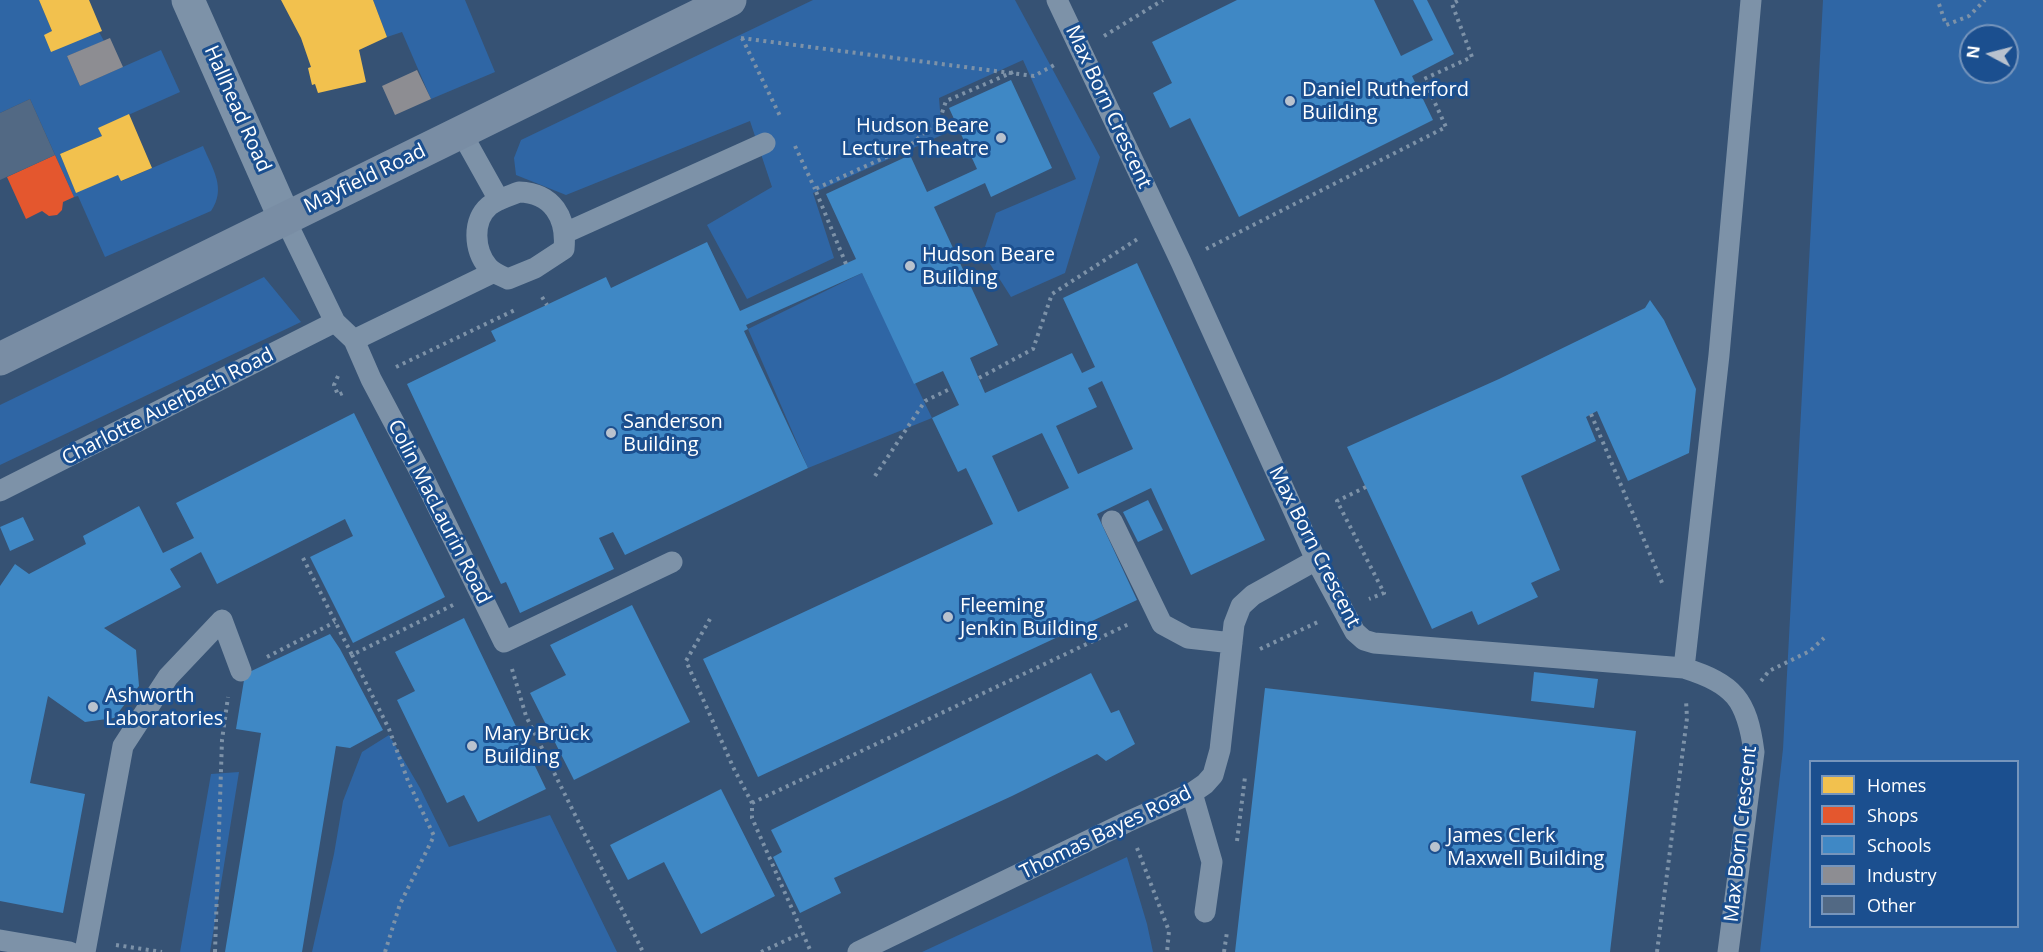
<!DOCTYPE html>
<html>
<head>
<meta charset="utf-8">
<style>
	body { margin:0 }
	#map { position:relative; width:2043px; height:952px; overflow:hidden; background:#365274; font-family:"Open Sans",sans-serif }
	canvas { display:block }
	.legend { position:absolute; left:1809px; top:760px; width:210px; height:168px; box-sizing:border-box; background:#1b4f8f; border:2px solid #7695bc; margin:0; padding:8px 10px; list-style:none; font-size:18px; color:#fff }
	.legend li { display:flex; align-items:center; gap:12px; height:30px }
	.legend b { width:30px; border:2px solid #7695bc }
	.north { position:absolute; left:1959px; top:24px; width:60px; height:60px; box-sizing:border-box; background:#1b4f8f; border:2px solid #7695bc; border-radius:50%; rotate:277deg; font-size:16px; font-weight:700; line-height:24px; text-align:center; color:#fff }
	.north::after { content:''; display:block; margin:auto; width:21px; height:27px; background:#b9c2ce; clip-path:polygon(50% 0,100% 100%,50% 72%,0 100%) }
</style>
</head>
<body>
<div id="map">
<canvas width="2043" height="952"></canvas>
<ul class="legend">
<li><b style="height:16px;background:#f2c14e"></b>Homes</li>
<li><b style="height:16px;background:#e4572e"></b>Shops</li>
<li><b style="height:16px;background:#3f88c5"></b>Schools</li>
<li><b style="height:16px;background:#8d8d92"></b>Industry</li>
<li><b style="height:16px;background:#526984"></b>Other</li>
</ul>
<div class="north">N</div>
</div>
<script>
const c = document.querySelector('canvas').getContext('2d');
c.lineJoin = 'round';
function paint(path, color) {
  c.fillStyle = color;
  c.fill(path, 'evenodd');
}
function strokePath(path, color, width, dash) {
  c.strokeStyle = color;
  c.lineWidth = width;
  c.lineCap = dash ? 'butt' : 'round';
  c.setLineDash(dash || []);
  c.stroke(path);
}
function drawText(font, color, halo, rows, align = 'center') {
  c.font = font + ' "Open Sans",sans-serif';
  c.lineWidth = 6;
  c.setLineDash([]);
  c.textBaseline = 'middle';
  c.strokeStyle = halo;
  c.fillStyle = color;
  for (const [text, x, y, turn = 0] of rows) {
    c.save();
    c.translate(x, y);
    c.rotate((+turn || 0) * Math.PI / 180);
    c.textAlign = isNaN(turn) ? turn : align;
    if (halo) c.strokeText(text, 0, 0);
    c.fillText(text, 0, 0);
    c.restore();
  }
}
const green = new Path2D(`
	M0 0H39L52 31 99 32 104 41 67 56 80 86 161 50 180 92 99 128 102 136 60 154 76 192 118 175 122 181 203 146C212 168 227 188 211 211L105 257 78 196 74 197 30 99 0 113Z
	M373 0H465L495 72 431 99 402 32 387 37Z
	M813 0H1015L1100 157 1065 273 1011 297 983 253 996 213 1076 179 1023 60 939 98 942 135 813 193 834 258 747 299 707 225 772 187 750 121 566 195 516 175 514 158 521 140Z
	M1823 0H2043V952H1760L1783 749ZM1971 36H2007V72H1971ZM1810 762H2018V926H1810Z
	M862 273 932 418 808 468 748 329Z
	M264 277 301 322 0 465V405Z
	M389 735 420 788 449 847 550 815 617 952H312L334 854 343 801 362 752Z
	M239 772 210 952H180L211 774Z
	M1127 857 1147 924 1153 952H922Z`);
const homes = new Path2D(`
	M39 0H89L102 31 51 52 44 35 52 31Z
	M281 0H373L387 37 359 50 366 82 318 93 315 84 312 85 308 68 311 67 301 38Z
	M129 114 152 168 121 181 118 175 76 193 60 154 102 136 98 128Z`);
const shops = new Path2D(`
	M55 155 74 197 63 202 62 210 57 215 49 216 42 211 26 219 7 177Z`);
const schools = new Path2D(`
	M1237 0H1374L1401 56 1433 40 1413 0H1427L1454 54 1412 76 1433 120 1239 217 1190 118 1170 128 1153 93 1172 83 1152 42Z
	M1011 80 1052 168 991 197 985 183 934 207 998 345 970 358 985 393 1072 353 1082 373 1095 367 1063 298 1137 263 1265 540 1191 575 1151 488 1097 514 1137 600 758 777 703 659 993 524 966 468 958 472 932 418 959 405 943 371 914 384 862 273 746 325 748 329 744 331 808 468 625 555 613 532 599 538 614 569 520 613 506 582 501 584 407 384 496 341 491 331 606 277 611 288 707 242 740 311 856 259 826 194 910 155 927 192 977 169 949 108ZM1102 381 1133 449 1078 474 1056 426 1097 407 1088 388ZM1042 433 1069 488 1018 512 992 456Z
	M1650 300 1664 320 1696 389 1689 453 1628 481 1597 411 1586 417 1596 441 1521 476 1560 570 1531 583 1538 597 1478 625 1472 611 1432 629 1347 447 1499 379 1645 308Z
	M354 413 445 597 353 643 310 557 353 536 345 519 217 584 201 552 170 569 181 587 104 628 136 650 139 686 114 718 85 722 48 696 30 783 85 794 63 913 0 901V586L15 564 29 574 86 544 83 536 139 506 163 553 194 538 176 503Z
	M1148 500 1163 530 1138 542 1123 512Z
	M23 517 34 540 10 551 0 527Z
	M632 605 690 722 574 780 530 693 566 675 550 645Z
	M464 618 546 789 478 822 464 795 447 803 397 700 415 691 395 652Z
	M330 634 340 649 383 730 350 748 336 746 302 952H225L261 733 236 729 245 674Z
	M1534 672 1598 679 1594 708 1531 701Z
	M1091 673 1111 713 1119 710 1135 744 1106 761 1097 754 1012 796 834 878 841 893 800 913 773 857 782 852 771 830Z
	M1265 688 1636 731 1610 952H1235Z
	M721 789 775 896 701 934 664 862 628 880 610 845Z`);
const industry = new Path2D(`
	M110 38 123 67 80 86 67 56Z
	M417 70 431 99 395 115 382 86Z`);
const building = new Path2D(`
	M30 99 55 155 0 180V113Z`);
const path = new Path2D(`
	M1939 4 1946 25 1969 16 1985 0
	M1104 36 1163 0
	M741 38 1034 76 1056 64
	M742 38 781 118
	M795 146 815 189
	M1206 249 1446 127 1424 79 1472 57 1452 4 1459 0
	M846 264 815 189 908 147 940 119 946 101 1013 72
	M542 297 547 305
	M396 367 517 309
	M338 376 334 385 338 395 345 392
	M979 378 1033 349 1052 294 1139 238
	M1591 414 1663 585
	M875 476 925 401 952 388
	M1366 487 1337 501 1384 593 1369 599
	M303 558 352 655
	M710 619 686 661 734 769 752 803V818L811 952
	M1260 649 1318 622
	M267 657 335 622
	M512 669 526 716 643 952
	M1761 681 1769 671 1810 651 1824 638
	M752 803 1131 623
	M1237 841 1245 777
	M1137 848 1169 931 1167 952
	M116 945 162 952
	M215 952 222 740 228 697
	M385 952 400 904 434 836 408 781 389 729 352 655 455 604
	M761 952 802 933
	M1224 952 1227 932
	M1657 952 1687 718 1686 700`);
const lane = new Path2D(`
	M1057 0 1181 262 1316 560 1355 632 1364 640 1374 643 1684 668C1734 684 1747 699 1754 752L1728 952
	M461 132 499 200
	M519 192C553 193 567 218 564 249L535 268 508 279C501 276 493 273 488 267 474 250 472 221 489 206 497 199 509 196 519 192Z
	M285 219 335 322 354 340 371 379 425 481 504 642 672 562
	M565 233 765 143
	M354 340 494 272
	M0 491 335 322
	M1112 521 1162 624 1188 638 1232 643
	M1684 668 1719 355 1751 0
	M1192 793 1212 862 1205 912
	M0 940 70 952
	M85 952 123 746 168 677 222 620 241 671
	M858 952 1127 822 1192 793 1205 784 1213 775 1220 750 1234 624 1241 606 1253 595 1316 560`);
const street = new Path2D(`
	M188 0 285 219`);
const secondary = new Path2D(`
	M0 359 730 0`);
const markers = [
	[1290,101,6,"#b9c2ce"],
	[1001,138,6,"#b9c2ce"],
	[910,266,6,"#b9c2ce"],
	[611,433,6,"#b9c2ce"],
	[948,617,6,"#b9c2ce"],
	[93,707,6,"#b9c2ce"],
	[472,746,6,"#b9c2ce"],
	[1435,847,6,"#b9c2ce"]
];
const poiNames = [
	["Daniel Rutherford",1302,90],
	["Building",1302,113],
	["Hudson Beare",989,126,"right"],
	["Lecture Theatre",989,149,"right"],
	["Hudson Beare",922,255],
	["Building",922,278],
	["Sanderson",623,422],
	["Building",623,445],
	["Fleeming",960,606],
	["Jenkin Building",960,629],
	["Ashworth",105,696],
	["Laboratories",105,719],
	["Mary Brück",484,734],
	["Building",484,757],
	["James Clerk",1447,836],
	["Maxwell Building",1447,859]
];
const streetNames = [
	["Max Born Crescent",1108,107,65],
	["Hallhead Road",237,109,66],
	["Mayfield Road",365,179,-26],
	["Charlotte Auerbach Road",168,407,-27],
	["Colin MacLaurin Road",439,512,63],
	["Max Born Crescent",1314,547,63],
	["Thomas Bayes Road",1106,833,-26],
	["Max Born Crescent",1741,834,-84]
];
paint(green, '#2f66a5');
paint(homes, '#f2c14e');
paint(shops, '#e4572e');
paint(schools, '#3f88c5');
paint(industry, '#8d8d92');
paint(building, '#526984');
strokePath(path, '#7d92a8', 4, [3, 4.5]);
strokePath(lane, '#7d92a8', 21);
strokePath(street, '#7d92a8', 33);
strokePath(secondary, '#798da4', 33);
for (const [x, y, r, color] of markers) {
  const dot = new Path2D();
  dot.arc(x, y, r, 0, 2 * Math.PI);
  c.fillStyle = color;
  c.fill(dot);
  strokePath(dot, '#1b4f8f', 2);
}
drawText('20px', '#fff', '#1b4f8f', poiNames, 'left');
drawText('20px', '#fff', '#1b4f8f', streetNames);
</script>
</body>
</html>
